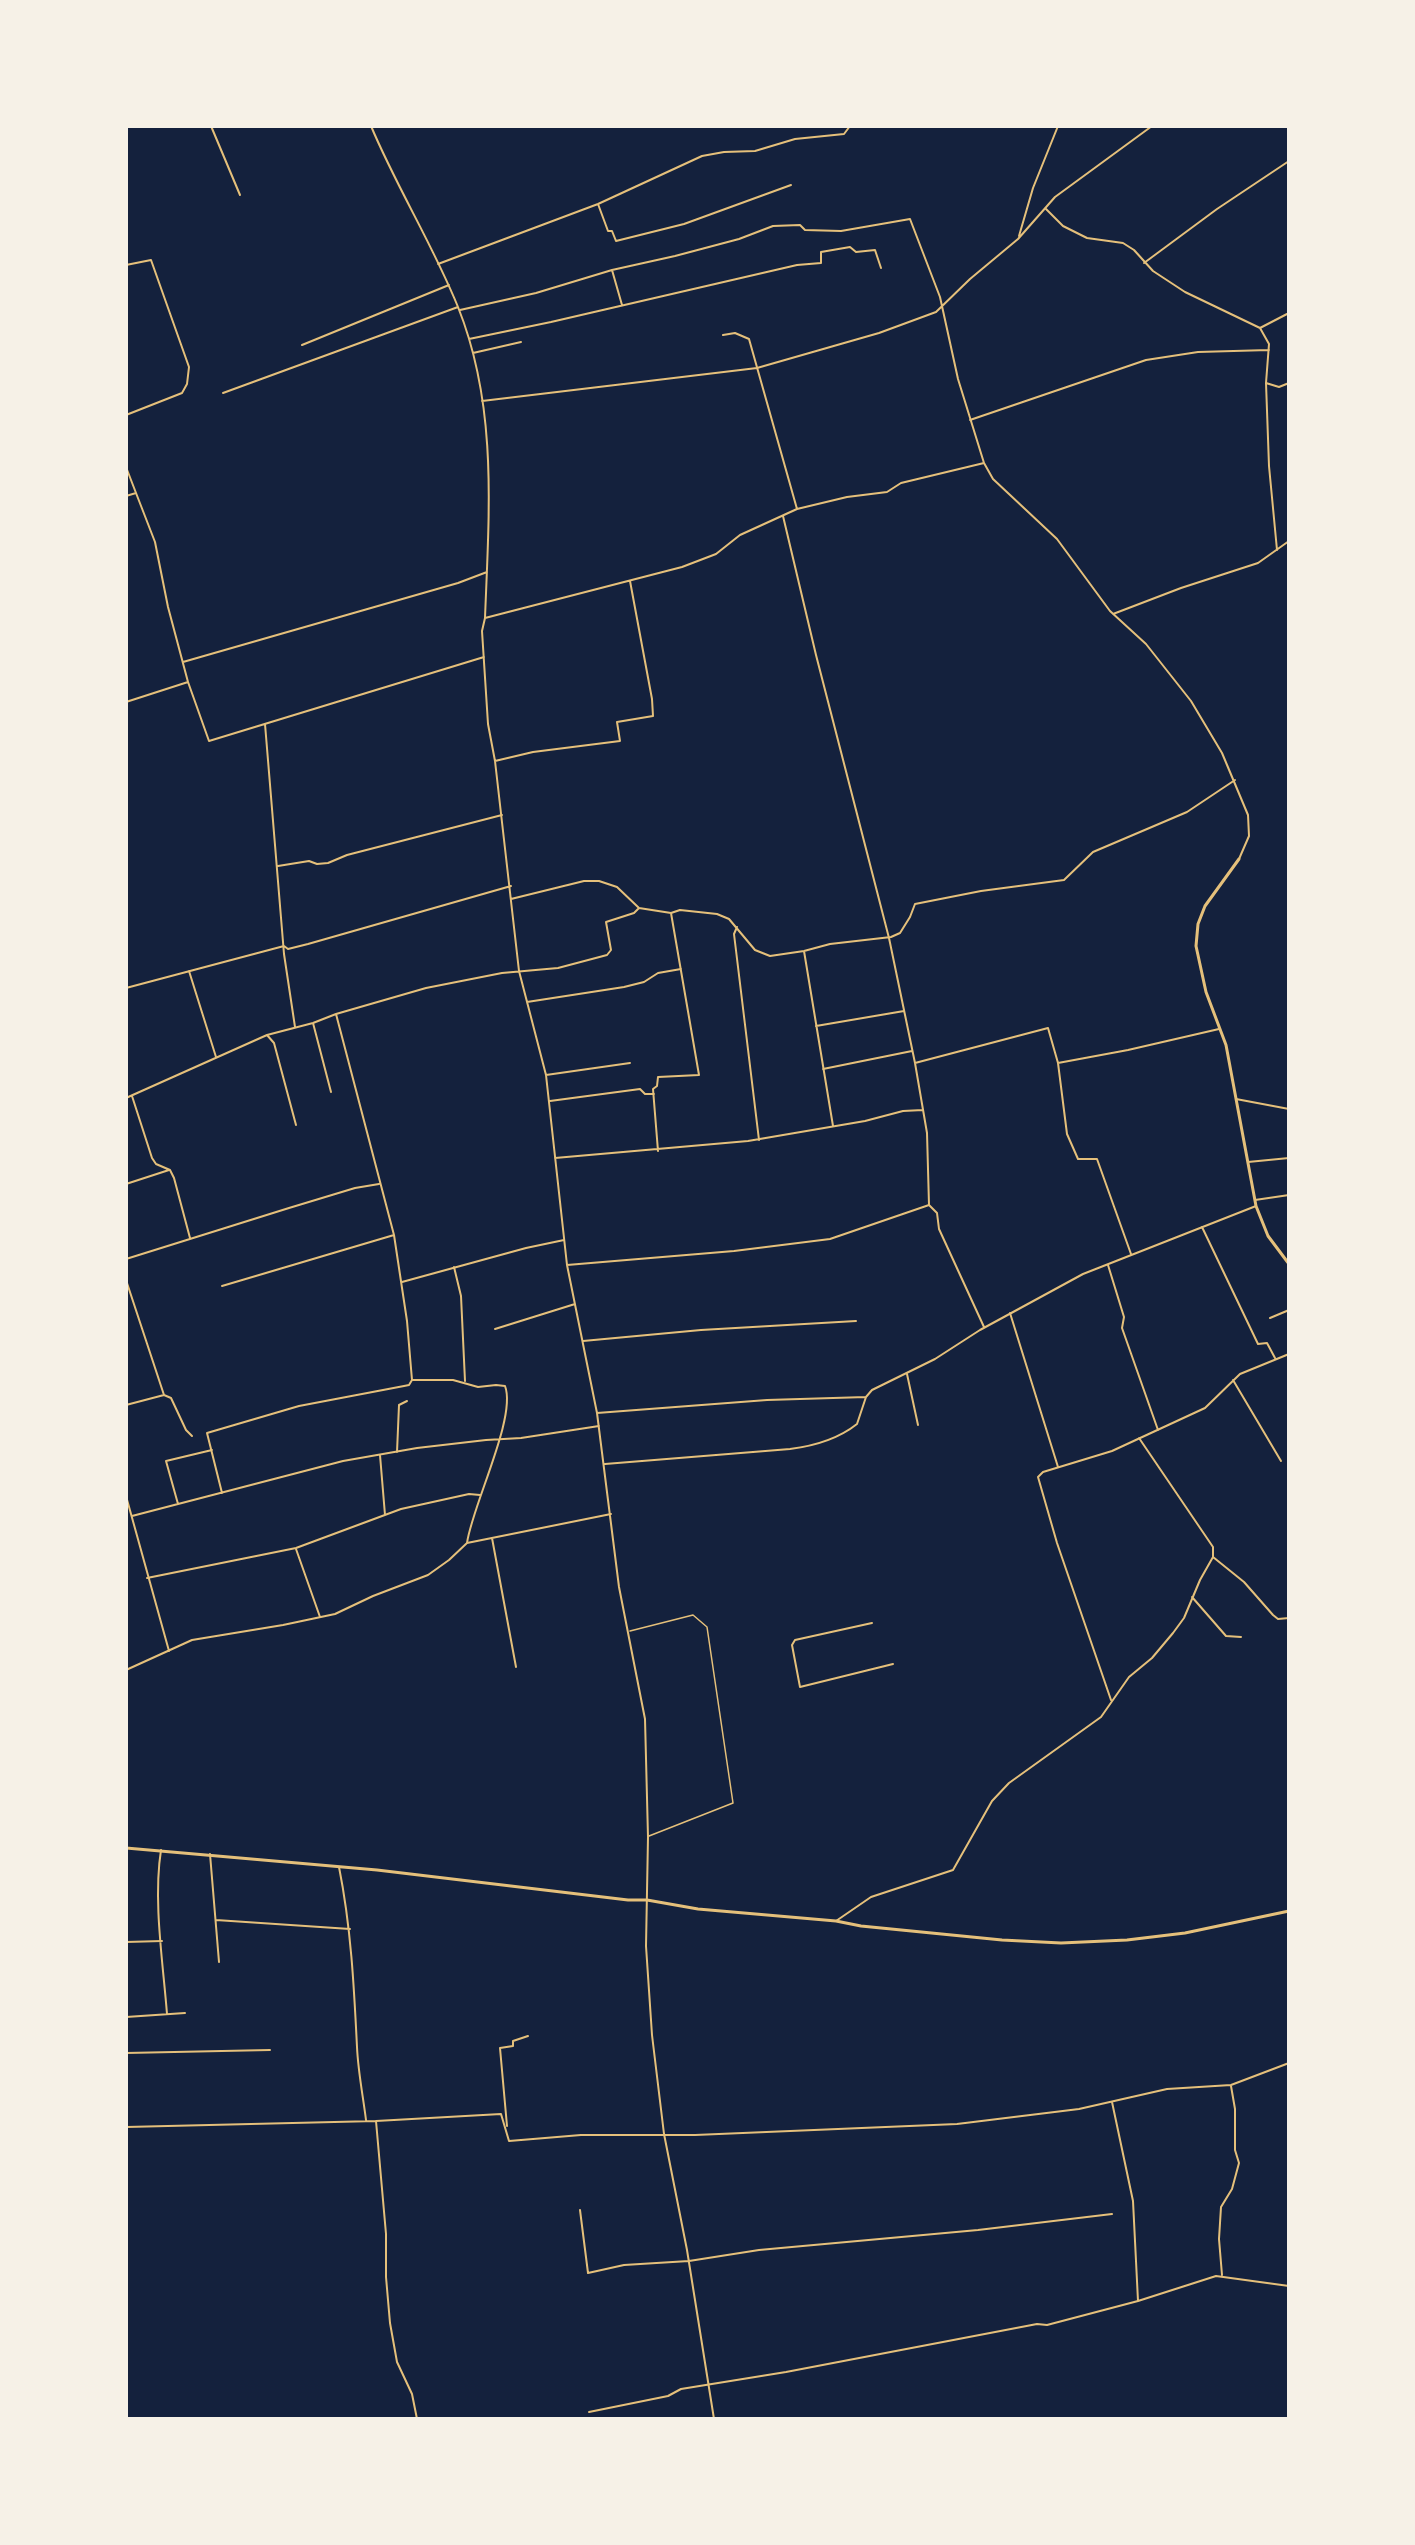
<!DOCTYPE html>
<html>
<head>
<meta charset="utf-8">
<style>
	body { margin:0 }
	#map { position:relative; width:1415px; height:2545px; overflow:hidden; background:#14213d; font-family:"Roboto Condensed",sans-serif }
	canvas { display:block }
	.frame { position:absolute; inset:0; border:128px solid #f6f1e7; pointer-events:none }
</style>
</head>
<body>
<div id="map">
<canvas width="1415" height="2545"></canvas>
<div class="frame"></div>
</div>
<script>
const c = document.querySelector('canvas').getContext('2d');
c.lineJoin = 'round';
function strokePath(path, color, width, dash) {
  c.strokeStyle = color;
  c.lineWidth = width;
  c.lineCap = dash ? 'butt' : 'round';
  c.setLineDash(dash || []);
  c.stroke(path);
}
const service = new Path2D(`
	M630 1631 693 1615 707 1627 733 1803 649 1836`);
const minor = new Path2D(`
	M211 126 240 195
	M371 126C397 188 433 245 458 307 498 407 489 512 485 618L482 631 488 724 495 761 519 971 546 1075 567 1265 597 1413 619 1587 645 1719 648 1837 646 1946 652 2035 664 2134 687 2250 714 2419
	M598 204 608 231H612L616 241 684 224 791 185
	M1046 209 1063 226 1087 238 1123 243 1134 250 1153 271 1185 292 1260 328 1269 344 1266 383 1279 387 1289 383
	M1019 236 1033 188 1058 126
	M1144 263 1217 209 1289 161
	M438 264 598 204 702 156 724 152 755 151 795 139 844 134 850 126
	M126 265 151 260 189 367 187 384 182 393 126 415
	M612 270 622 305
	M460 310 536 293 612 270 675 256 739 239 773 226 800 225 805 230 841 231 910 219 940 297 958 379 984 463 993 479 1057 539 1110 611 1146 644 1191 701 1222 753 1248 815 1249 836 1239 859
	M1260 328 1287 314
	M723 335 735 333 749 339 797 509
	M469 339 551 322 797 265 821 263V252L850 247 856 252 875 250 881 268
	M302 345 449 285
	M473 353 521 342
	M1266 383 1269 466 1277 550
	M223 393 458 307
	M482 401 757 368 879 333 936 312 970 279 1018 239 1055 197 1152 126
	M970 420 1146 360 1198 352 1269 350
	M126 467 136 493 126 496
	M136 493 155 542 168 607 188 682
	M783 516 816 655 889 938 915 1063
	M1113 614 1181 588 1258 563 1289 541
	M485 618 682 567 716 554 740 535 797 509 847 497 887 492 901 483 984 463
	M183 662 458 583 487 572
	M126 702 188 682 209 741 484 657
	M265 724 284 954 295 1027
	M495 761 533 752 620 741 617 722 653 716 652 699 630 581
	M278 866 309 861 317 864 328 863 347 855 502 815
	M511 899 584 881H599L617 887 639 908 671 913 680 910 717 914 729 919 755 950 770 956 804 951 830 944 891 937 900 933 910 917 915 904 981 891 1064 880 1093 852 1187 812 1235 780
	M737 927 734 934 759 1140
	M804 951 833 1126
	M189 971 216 1057
	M126 988 284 946 288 949 308 944 511 886
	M527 1002 624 987 644 982 658 973 681 969
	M336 1014 394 1235 407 1321 412 1380
	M313 1023 331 1092
	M816 1026 904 1011
	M267 1035 274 1043 296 1125
	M1058 1063 1067 1134 1078 1159H1097L1131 1254
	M823 1069 912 1051
	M546 1075 630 1063
	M132 1096 152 1158 156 1164 170 1170 174 1178 190 1238
	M126 1098 267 1035 313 1023 336 1014 426 988 502 973 558 968 607 955 611 950 606 922 634 913 639 908
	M1236 1099 1289 1109
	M550 1101 640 1089 645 1094H654
	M658 1151 653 1089 657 1086 658 1077 699 1075 671 913
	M555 1158 748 1141 865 1121 903 1111 923 1110
	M1248 1162 1289 1158
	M126 1184 169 1170
	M1255 1200 1289 1195
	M1202 1227 1258 1344 1267 1343 1275 1358
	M126 1259 289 1208 355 1188 379 1184
	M567 1265 734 1251 830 1239 929 1205
	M1108 1265 1124 1317 1122 1328 1158 1430
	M454 1267 461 1296 465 1381
	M126 1280 164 1395
	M402 1282 526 1248 564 1240
	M222 1286 394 1235
	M1010 1313 1058 1467
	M1270 1318 1289 1310
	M984 1327 939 1229 937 1213 929 1205 927 1133 915 1063 1048 1028 1058 1063 1128 1050 1219 1029
	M495 1329 575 1304
	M583 1341 701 1330 856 1321
	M907 1374 918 1425
	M1233 1380 1281 1461
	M126 1405 164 1395 171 1398 186 1430 192 1436
	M597 1413 767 1400 866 1397
	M397 1452 399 1405 407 1401
	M380 1455 385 1515
	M605 1464 790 1449C814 1446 838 1439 857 1424L866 1397 872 1390 935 1359 980 1330 1083 1274 1256 1206
	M222 1493 207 1433 299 1406 404 1386 409 1385 412 1380H453L478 1387 496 1385 505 1386C517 1417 472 1506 467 1543
	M126 1496 169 1651
	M178 1504 166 1461 212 1450
	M132 1516 343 1461 417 1448 486 1440 521 1438 599 1426
	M492 1538 516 1667
	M296 1549 320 1617
	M1213 1557 1244 1582 1273 1615 1278 1619 1289 1618
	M147 1578 296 1548 401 1509 469 1494 480 1495
	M1192 1597 1226 1636 1241 1637
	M872 1623 795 1640 792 1645 800 1687 893 1664
	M126 1670 192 1640 283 1625 335 1614 373 1596 428 1575 449 1560 467 1543 611 1514
	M1111 1700 1057 1543 1038 1477 1043 1472 1112 1451 1205 1408 1240 1374 1289 1354
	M161 1850C153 1901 163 1962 167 2014
	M210 1854 219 1962
	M339 1867C351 1927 354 1986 357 2047 358 2071 363 2096 366 2120
	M216 1920 350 1929
	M836 1921 871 1897 953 1870 992 1801 1009 1783 1101 1717 1129 1677 1152 1658 1173 1633 1184 1618 1200 1580 1213 1557V1547L1139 1438
	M126 1942 162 1941
	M126 2017 185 2013
	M126 2053 270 2050
	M1112 2102 1133 2201 1138 2301
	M376 2121 386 2234V2277L390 2323 397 2362 412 2394 417 2419
	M507 2126 500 2048 513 2046V2041L528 2036
	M126 2127 376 2121 501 2114 509 2141 581 2135H695L957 2124 1079 2109 1167 2089 1231 2085 1289 2063
	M580 2210 588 2273 624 2265 689 2261 759 2250 978 2230 1112 2214
	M1222 2275 1219 2239 1221 2207 1232 2189 1239 2163 1235 2150V2109L1231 2086
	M589 2412 668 2396 681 2389 786 2372 1037 2324 1047 2325 1138 2301 1216 2276 1289 2286`);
const tertiary = new Path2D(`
	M1239 859 1205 906 1198 924 1196 946 1206 992 1226 1045 1256 1206 1268 1236 1289 1264
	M126 1848 377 1870 628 1900H647L698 1909 836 1921 861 1926 1002 1940 1061 1943 1127 1940 1185 1933 1289 1911`);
strokePath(service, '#e5c07b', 1.5);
strokePath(minor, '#e5c07b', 2);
strokePath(tertiary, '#e5c07b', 3);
</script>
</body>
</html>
